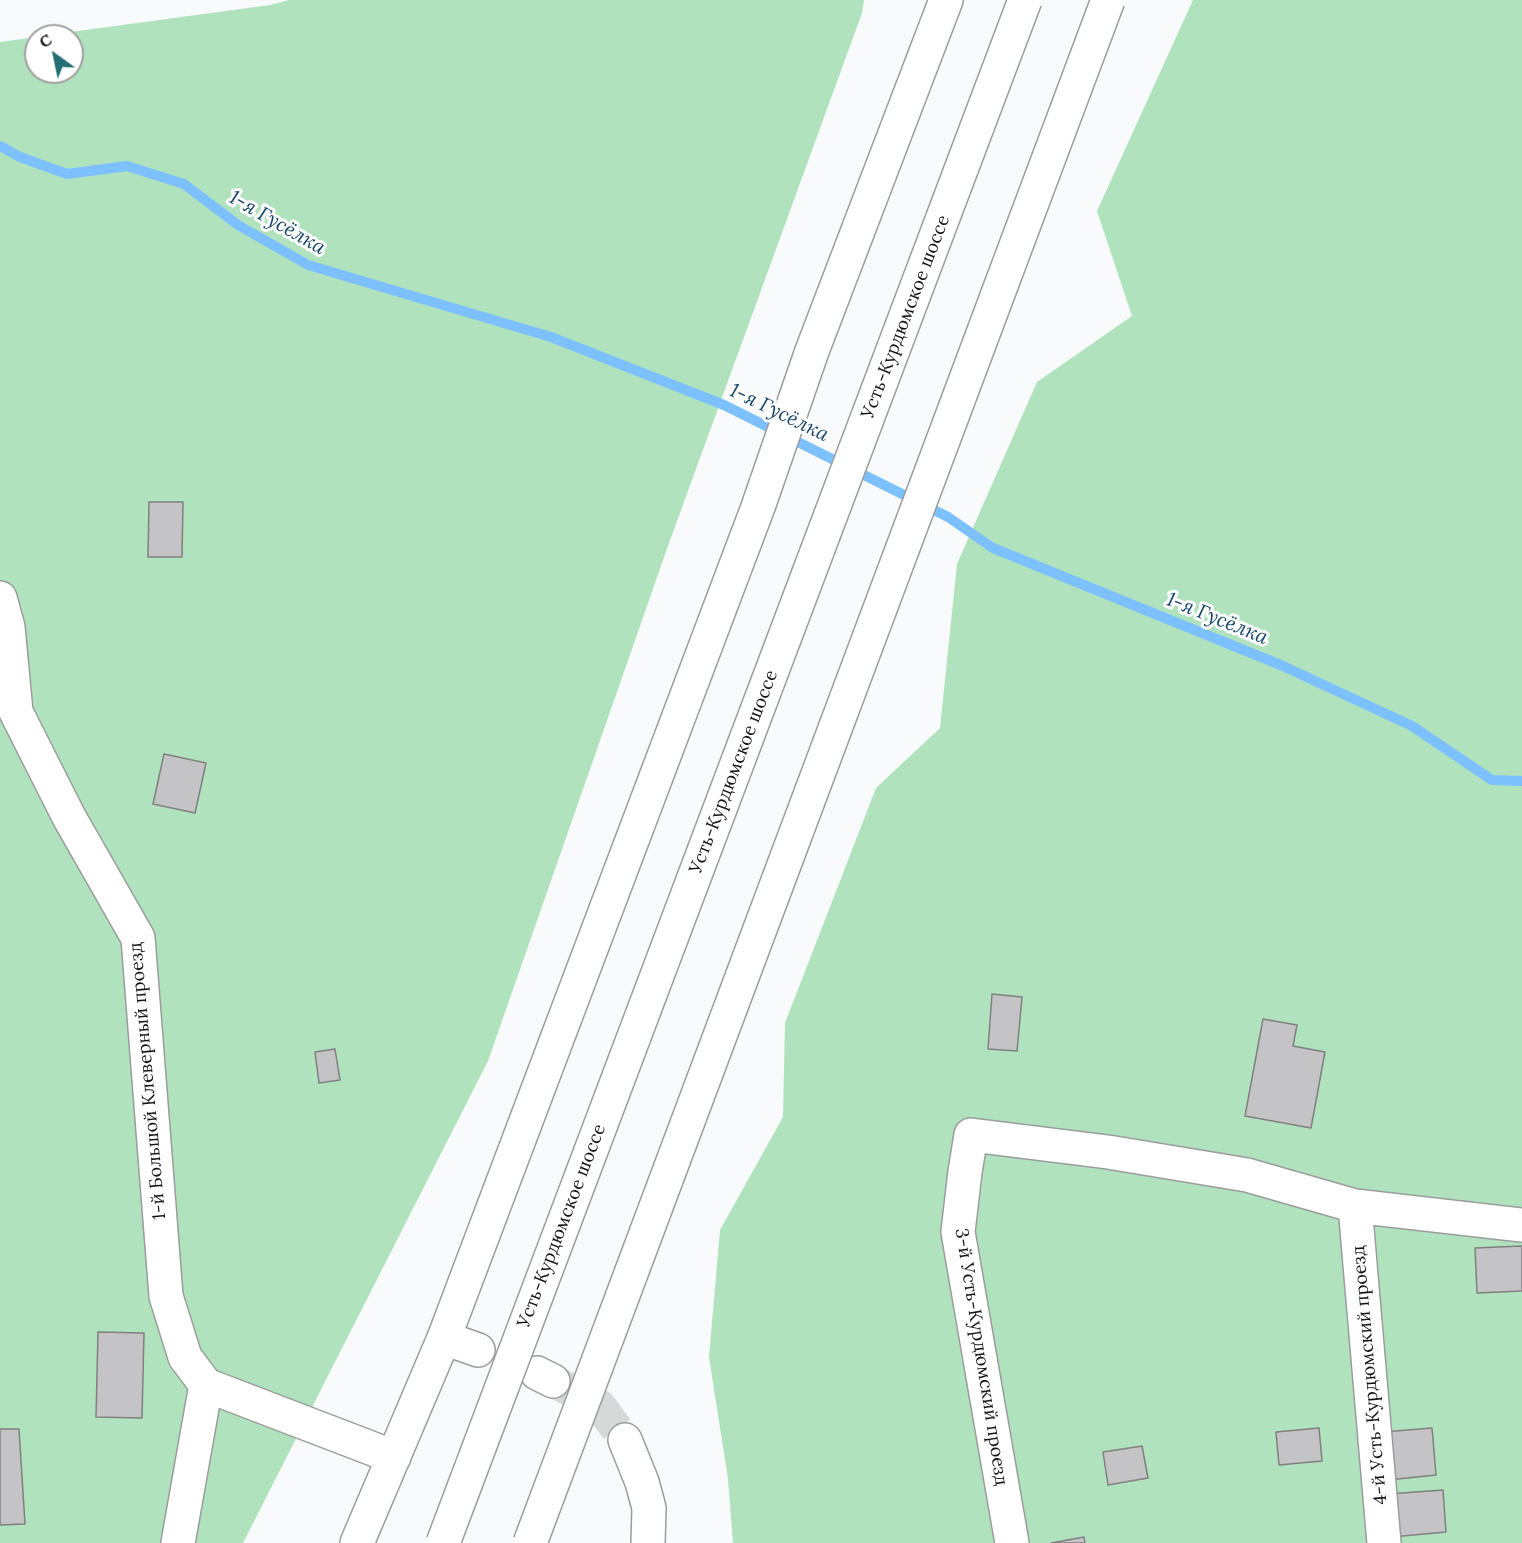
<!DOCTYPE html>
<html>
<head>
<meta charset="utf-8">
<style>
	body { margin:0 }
	#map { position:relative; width:1522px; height:1543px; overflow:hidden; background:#f9fafb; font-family:Lora,serif }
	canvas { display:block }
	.north { position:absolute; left:24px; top:24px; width:60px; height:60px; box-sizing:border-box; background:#fff; border:2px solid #a1a1a1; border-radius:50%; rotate:327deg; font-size:16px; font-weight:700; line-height:24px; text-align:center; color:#141415 }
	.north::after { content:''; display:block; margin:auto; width:21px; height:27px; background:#246f73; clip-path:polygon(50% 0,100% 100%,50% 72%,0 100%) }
</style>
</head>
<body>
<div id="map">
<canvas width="1522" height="1543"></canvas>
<div class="north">С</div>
</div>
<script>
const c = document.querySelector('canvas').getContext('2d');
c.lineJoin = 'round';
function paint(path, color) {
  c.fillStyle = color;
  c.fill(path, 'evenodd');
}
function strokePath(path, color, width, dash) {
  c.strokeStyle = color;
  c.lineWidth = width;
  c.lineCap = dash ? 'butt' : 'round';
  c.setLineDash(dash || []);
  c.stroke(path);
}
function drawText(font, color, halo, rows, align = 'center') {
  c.font = font + ' Lora,serif';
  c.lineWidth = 6;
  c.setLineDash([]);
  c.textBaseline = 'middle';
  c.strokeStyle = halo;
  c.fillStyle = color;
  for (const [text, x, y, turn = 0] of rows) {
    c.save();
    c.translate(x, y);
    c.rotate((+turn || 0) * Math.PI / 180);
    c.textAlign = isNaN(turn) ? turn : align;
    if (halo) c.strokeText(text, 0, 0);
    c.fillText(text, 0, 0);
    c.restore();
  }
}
const green = new Path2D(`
	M289 0H864L862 13 669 543 488 1061 243 1543H0V42L36 37V72H72V36H41L270 5Z
	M1193 0H1522V1543H733L728 1479 709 1357 720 1230 783 1117 785 1023 876 788 940 728 957 564 1037 382 1132 316 1097 211Z`);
const stream = new Path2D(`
	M0 146 20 157 67 174 127 166 184 184 238 225 308 265 551 337 724 405 948 517 993 548 1283 666 1412 726 1492 780 1522 781`);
const building = new Path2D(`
	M149 502H183L182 557H148Z
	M164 754 206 763 195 813 153 804Z
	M992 994 1022 997 1017 1051 988 1049Z
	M1263 1019 1297 1025 1293 1046 1325 1052 1311 1128 1245 1116Z
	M335 1049 340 1080 319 1083 315 1052Z
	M1522 1246V1291L1477 1293 1475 1248Z
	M98 1332 144 1333 142 1418 96 1417Z
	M1319 1428 1322 1461 1279 1465 1276 1432Z
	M1432 1428 1436 1475 1388 1480 1383 1432Z
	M0 1429H19L25 1524 0 1525Z
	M1142 1446 1148 1478 1108 1485 1103 1452Z
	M1443 1490 1446 1532 1392 1537 1388 1494Z
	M1084 1537 1085 1543H1051Z`);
const minorTunnel = new Path2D(`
	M553 1381 600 1406 625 1440`);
const minor = new Path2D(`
	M0 598 8 627 16 712 69 817 138 938 166 1296 185 1357 206 1385 394 1457
	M1355 1206 1384 1543
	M444 1338 478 1350
	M537 1373 553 1381
	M625 1440 642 1482 649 1508 648 1543
	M178 1543 206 1385
	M357 1543 444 1338 758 507 812 351 946 0
	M1012 1543 958 1232 965 1172 971 1135 1108 1152 1247 1175 1355 1206 1522 1225`);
const majorBridge = new Path2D(`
	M443 1543 1025 0
	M530 1543 1108 0`);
const streetNames = [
	["Усть-Курдюмское шоссе",906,317,-69],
	["Усть-Курдюмское шоссе",734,772,-69],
	["1-й Большой Клеверный проезд",148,1081,-95],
	["Усть-Курдюмское шоссе",562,1226,-69],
	["3-й Усть-Курдюмский проезд",981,1357,81],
	["4-й Усть-Курдюмский проезд",1370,1375,-95]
];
const waterNames = [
	["1-я Гусёлка",277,223,30],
	["1-я Гусёлка",779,413,26],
	["1-я Гусёлка",1217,619,22]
];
paint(green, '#b0e2be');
strokePath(stream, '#7dc0fe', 10);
paint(building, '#c4c3c5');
strokePath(building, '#808081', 1.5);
strokePath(minorTunnel, '#d7d8d8', 33, [33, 16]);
strokePath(minor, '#9b9c9d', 36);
strokePath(minor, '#fff', 33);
strokePath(majorBridge, '#9b9c9d', 36, []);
strokePath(majorBridge, '#fff', 33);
drawText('18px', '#141415', '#fff', streetNames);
drawText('italic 20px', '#13436b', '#fff', waterNames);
</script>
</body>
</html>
